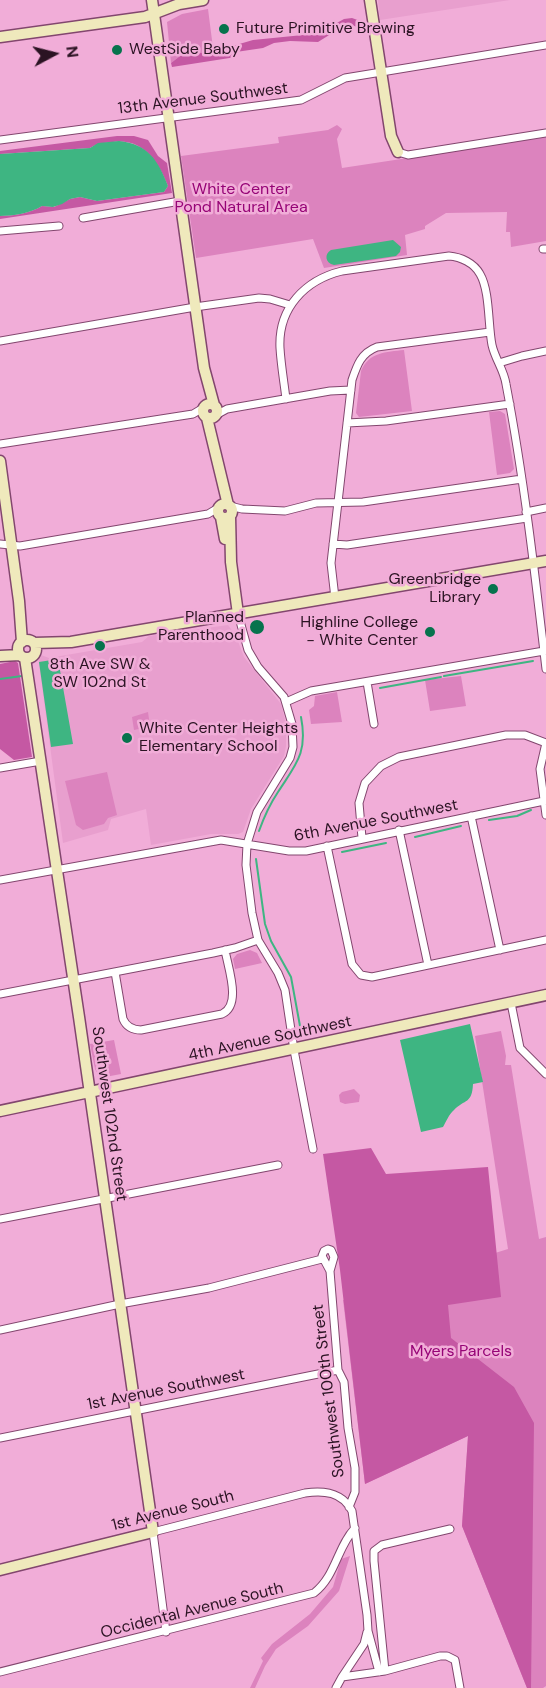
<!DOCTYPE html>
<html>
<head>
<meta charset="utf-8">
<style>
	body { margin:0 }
	#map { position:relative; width:546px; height:1688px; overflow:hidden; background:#f1add8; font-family:"DM Sans",sans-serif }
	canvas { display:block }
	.north { position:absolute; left:24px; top:24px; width:60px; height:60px; -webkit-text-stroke:4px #f1add8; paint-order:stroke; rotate:83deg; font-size:16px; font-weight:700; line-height:24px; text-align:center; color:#2b1323 }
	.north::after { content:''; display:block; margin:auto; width:21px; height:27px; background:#2b1323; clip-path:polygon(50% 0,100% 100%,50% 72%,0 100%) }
</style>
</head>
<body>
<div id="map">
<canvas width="546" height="1688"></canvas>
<div class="north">N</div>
</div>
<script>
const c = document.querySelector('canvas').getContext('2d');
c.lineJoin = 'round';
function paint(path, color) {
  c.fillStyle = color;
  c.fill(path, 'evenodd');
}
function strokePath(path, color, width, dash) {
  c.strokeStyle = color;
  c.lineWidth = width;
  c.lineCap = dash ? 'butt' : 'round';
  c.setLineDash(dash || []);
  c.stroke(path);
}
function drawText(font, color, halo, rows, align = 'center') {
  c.font = font + ' "DM Sans",sans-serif';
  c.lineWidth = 5;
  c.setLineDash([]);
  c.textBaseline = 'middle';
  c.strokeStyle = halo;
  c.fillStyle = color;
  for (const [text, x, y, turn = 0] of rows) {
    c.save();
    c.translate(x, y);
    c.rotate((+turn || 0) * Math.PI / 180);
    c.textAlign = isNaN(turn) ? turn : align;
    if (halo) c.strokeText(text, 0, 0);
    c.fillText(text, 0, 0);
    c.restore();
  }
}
const built = new Path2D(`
	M378 0H510L380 20Z
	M228 625 236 636 244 657 281 704 286 724V746L284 756 251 809 243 832 238 834H211L151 845 146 809 111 819 108 830 63 843 38 656 41 655 49 658 142 642 149 636Z`);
const green = new Path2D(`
	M208 9 213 48 203 53H184L171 63 167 22 182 14Z
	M337 125 342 129 337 139 342 168 546 137V241L511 247 510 232H506L507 212 446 213 425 226V229L405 235 407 255 324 268 313 239 196 258 181 156 279 143 278 137 328 130Z
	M404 350 412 411 359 417 356 413 361 371C369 352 386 352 404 350Z
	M500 411 505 414 514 469 510 473 497 475 489 412Z
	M461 676 466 706 430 711 425 680Z
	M337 692 342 722 311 724 309 710 314 706 315 696Z
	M148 712 151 733 145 734 139 729 134 730 132 717Z
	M107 772 117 815 108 818 104 824 83 830 76 825 65 781Z
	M250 950 257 953 262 963 235 969 233 959 237 954Z
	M501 1031 506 1056 505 1065H511L539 1239 546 1237V1686L543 1688H527L462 1526 468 1436 365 1484 343 1300 508 1249 475 1036Z
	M114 1040 121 1074 100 1078 95 1069 90 1044Z
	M354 1089 360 1095 359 1102 345 1104 340 1102 339 1095 342 1092Z
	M350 1556 339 1591 308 1626 276 1649 265 1666 255 1688H250L263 1661 261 1658 272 1644 310 1614 333 1587 341 1559Z`);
const forest = new Path2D(`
	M352 18 363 22 364 30 352 25 342 27 318 42 290 41 274 43 263 48 236 52V57L172 67 171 63 184 53H203L213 48 229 47 253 40 313 34V28L333 25 344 19Z
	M117 136H134L148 140 158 156 167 163 172 193 0 219V216C13 216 31 213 42 206L54 207 70 199 80 197 97 201 164 192 168 186C158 161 143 138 113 142 104 143 98 143 90 148L0 154V151Z
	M15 661 18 663 32 757 14 760 0 749V664Z
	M371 1148 386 1174 488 1167 501 1297 448 1305 451 1338 514 1387 534 1423 531 1688H527L462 1526 468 1436 365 1484 340 1270 323 1154Z`);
const water = new Path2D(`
	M119 141C148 144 158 160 168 186L164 192 97 201 80 197 70 199 62 204 53 207 42 206C31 213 13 216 0 216V154L90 148 98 143Z
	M393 240 401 247 400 252 396 256 334 265C325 263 324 254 331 250Z
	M58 659 73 744 51 747 39 662Z
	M470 1024 483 1082 473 1084C472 1104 465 1099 454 1110 449 1114 446 1122 443 1127L421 1132 400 1040Z`);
const stream = new Path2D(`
	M444 676 533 661
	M0 679 22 676
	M380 688 441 677
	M489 820 517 816 531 810
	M259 831C264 817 270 804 278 792 296 764 308 753 301 717
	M415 837 461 826
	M342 852 386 843
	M256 859 265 924 271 941 291 977 300 1026`);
const street = new Path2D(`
	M0 140 301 100 345 78 546 45
	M398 152 408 155 546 133
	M83 218 180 201
	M0 231 59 226
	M543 249H546
	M0 341 195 307 259 298 270 299 290 305
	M499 363 522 356 546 351
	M286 399C284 382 281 365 280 348 278 308 305 280 342 271L449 256C461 257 474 263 480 274 490 291 488 325 492 345 495 359 504 370 506 384 524 478 535 574 546 669
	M216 415 227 409 330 391 351 390
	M347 423 386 421 510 404
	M0 444 193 414 203 408
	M230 506 242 509 285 511 316 503 363 502 522 479
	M526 512 546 508
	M0 544 20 546 208 514 218 508
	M333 544 347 545 527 518
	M335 598 331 563 352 380C357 365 361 353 377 347L490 332
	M238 614 248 650 258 667 284 697 292 724 293 747 290 758 257 812 247 844 246 865 252 913 258 940 278 973 285 990 294 1050 313 1149
	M367 682 374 724
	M286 702 311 691 544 651
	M546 743 540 769 546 815
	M0 768 41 761
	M471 816 500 950
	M399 830 428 965
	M362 838 359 803 365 783 381 766 399 757 506 735H525L546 743
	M327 846 352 964 361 975 372 977 546 940
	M0 880 221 840 289 851H306L544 801
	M115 972 123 1019C126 1026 132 1030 141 1030L222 1014C242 1005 228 968 225 950
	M0 994 213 953 235 948 258 940
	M511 1003 520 1048 546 1074
	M0 1219 278 1165
	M328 1249 331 1250 334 1257 330 1271 322 1256 324 1251Z
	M330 1271 338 1370 344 1382 348 1428 355 1468V1492L349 1507
	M0 1330 120 1304 209 1288 322 1259
	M0 1438 338 1370
	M166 1632 153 1532 305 1493C324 1490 342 1492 352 1511L367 1615 368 1631 379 1672
	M385 1671 374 1561V1551L382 1545 450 1529
	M0 1672 314 1593C336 1576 337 1547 355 1528
	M342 1677 364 1644 367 1632
	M336 1688 342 1677 385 1671 440 1656H447L455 1660 460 1688`);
const secondary = new Path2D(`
	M152 0 204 368 214 405
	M370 0 391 136 398 152
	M0 37 145 17 179 4 203 0
	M203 411a7 7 0 1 1 14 0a7 7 0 1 1-14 0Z
	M207 418 228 505
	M0 461 19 601 22 642
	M218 511a7 7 0 1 1 14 0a7 7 0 1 1-14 0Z
	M230 516 231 562 238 614
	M221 517 225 539
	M18 649a9 9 0 1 1 18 0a9 9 0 1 1-18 0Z
	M34 643 71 642 546 561
	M0 656 20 655
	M0 1111 546 995
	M0 1570 153 1532 79 1017 25 658`);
const markers = [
	[224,29,6,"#06734d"],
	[117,50,6,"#06734d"],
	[493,589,6,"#06734d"],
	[257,627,8,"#06734d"],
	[430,632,6,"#06734d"],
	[100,646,6,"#06734d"],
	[127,738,6,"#06734d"]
];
const poiNames = [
	["Future Primitive Brewing",236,29],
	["WestSide Baby",129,50],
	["Greenbridge",481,580,"right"],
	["Library",481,598,"right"],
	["Planned",244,618,"right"],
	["Parenthood",244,636,"right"],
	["Highline College",418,623,"right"],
	["- White Center",418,641,"right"],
	["8th Ave SW &",100,665,"center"],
	["SW 102nd St",100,683,"center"],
	["White Center Heights",139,729],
	["Elementary School",139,747]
];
const streetNames = [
	["13th Avenue Southwest",203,99,-7],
	["6th Avenue Southwest",376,821,-11],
	["4th Avenue Southwest",270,1039,-12],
	["Southwest 102nd Street",109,1114,82],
	["1st Avenue Southwest",166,1390,-11],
	["Southwest 100th Street",329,1391,-97],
	["1st Avenue South",173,1511,-14],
	["Occidental Avenue South",192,1611,-14]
];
const parkNames = [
	["White Center",241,190],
	["Pond Natural Area",241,208],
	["Myers Parcels",461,1352]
];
paint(built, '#e89fce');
paint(green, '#dc83be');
paint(forest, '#c558a3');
paint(water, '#3eb582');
strokePath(stream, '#3eb582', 2);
strokePath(street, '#82466e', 9);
strokePath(secondary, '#82466e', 13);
strokePath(street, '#fff', 7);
strokePath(secondary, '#efe9bc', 10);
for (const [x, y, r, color] of markers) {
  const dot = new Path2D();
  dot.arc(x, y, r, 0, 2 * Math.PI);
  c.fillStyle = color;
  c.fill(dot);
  strokePath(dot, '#f1add8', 2);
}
drawText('16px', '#2b1323', '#f1add8', poiNames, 'left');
drawText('16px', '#2b1323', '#f1add8', streetNames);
drawText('16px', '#960476', '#f1add8', parkNames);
</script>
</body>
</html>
